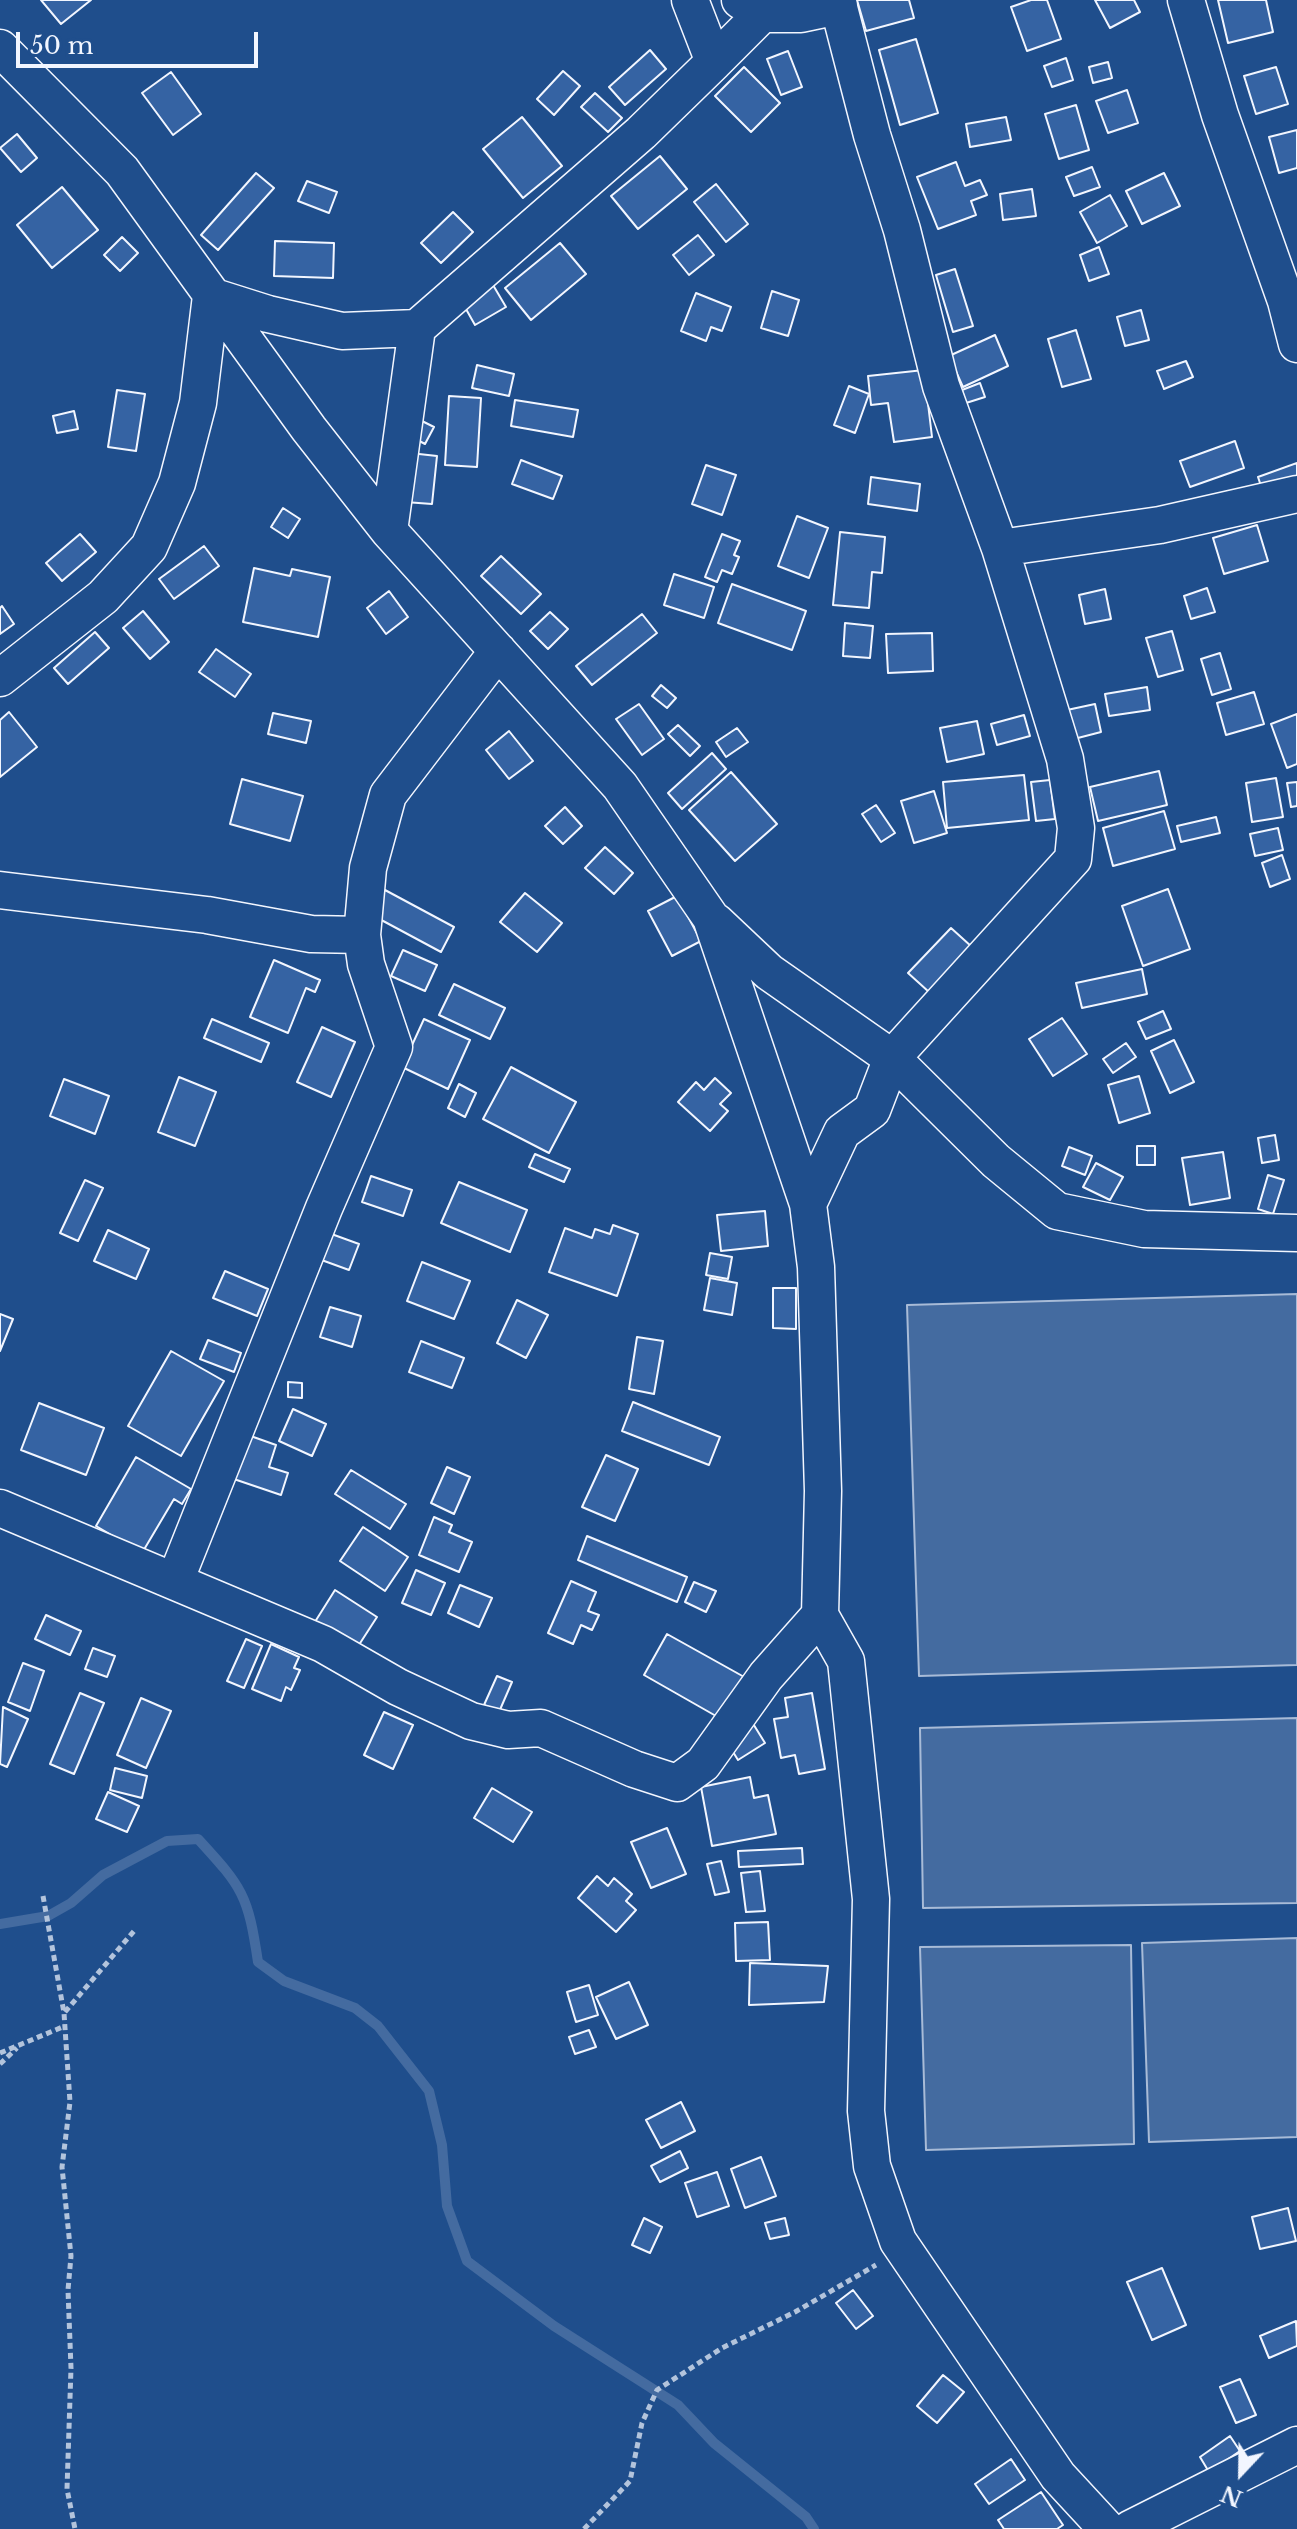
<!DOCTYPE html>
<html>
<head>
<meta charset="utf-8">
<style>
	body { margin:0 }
	#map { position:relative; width:1297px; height:2529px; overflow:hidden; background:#1f4e8c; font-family:"Libre Baskerville",serif }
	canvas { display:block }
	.north { position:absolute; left:1201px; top:2433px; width:80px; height:80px; -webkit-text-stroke:6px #1f4e8c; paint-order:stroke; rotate:202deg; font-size:22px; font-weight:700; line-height:32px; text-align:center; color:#f2f6ff }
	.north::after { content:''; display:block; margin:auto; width:28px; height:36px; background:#f2f6ff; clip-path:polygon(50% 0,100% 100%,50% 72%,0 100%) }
	.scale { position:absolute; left:16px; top:32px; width:242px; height:36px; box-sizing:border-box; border:4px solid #f2f6ff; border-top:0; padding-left:10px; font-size:24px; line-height:28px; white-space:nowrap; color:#f2f6ff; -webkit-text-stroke:6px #1f4e8c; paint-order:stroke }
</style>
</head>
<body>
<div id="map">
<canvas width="1297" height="2529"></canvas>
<div class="north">N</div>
<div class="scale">50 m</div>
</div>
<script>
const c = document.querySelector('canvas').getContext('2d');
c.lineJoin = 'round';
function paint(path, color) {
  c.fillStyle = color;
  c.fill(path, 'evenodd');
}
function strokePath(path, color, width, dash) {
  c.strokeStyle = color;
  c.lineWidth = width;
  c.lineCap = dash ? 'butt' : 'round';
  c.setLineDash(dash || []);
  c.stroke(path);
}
const water = new Path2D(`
	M1297 1294V1665L919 1676 907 1305Z
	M1297 1718V1903L923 1908 920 1728Z
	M1297 1938V2137L1149 2142 1142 1943Z
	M1131 1945 1134 2144 926 2150 920 1947Z`);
const stream = new Path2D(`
	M0 1924 48 1916 71 1903 103 1875 167 1841 198 1839C243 1888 248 1895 258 1962L284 1981 355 2008 378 2026 429 2091 442 2145 447 2206 467 2261 554 2326 678 2405 714 2443 806 2517 814 2529`);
const building = new Path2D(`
	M41 0H91L61 24Z
	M857 0H909L914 18 866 31Z
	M1031 0H1047L1061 39 1027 51 1011 7Z
	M1095 0H1134L1140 12 1110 28Z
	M1218 0H1266L1273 32 1228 43Z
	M916 39 938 113 900 125 879 50Z
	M650 50 666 69 625 105 609 87Z
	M788 51 802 87 781 95 767 59Z
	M1066 58 1073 80 1052 87 1044 66Z
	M1108 62 1112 78 1093 83 1089 67Z
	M744 67 780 103 751 132 715 96Z
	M1276 67 1288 104 1256 114 1244 76Z
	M563 71 580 86 554 115 537 99Z
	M171 72 201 114 173 135 142 93Z
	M1127 90 1138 123 1108 133 1096 101Z
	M595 93 622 118 608 132 581 107Z
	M1076 105 1089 150 1059 159 1045 114Z
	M522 117 562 166 523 198 483 149Z
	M1006 117 1011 140 970 147 966 124Z
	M1297 130V168L1279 173 1269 137Z
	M17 134 37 158 21 172 0 148Z
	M660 156 687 189 638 229 611 196Z
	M956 162 965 186 980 180 987 195 971 201 976 215 938 229 917 177Z
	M1092 167 1100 187 1074 196 1066 177Z
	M256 173 274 188 218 250 201 235Z
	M1164 173 1180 206 1142 224 1126 191Z
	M307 181 337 192 329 213 298 201Z
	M716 184 748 224 726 242 694 202Z
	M62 187 98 230 52 268 17 225Z
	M1032 189 1036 216 1003 220 1000 194Z
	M1110 195 1127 226 1097 243 1080 212Z
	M453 212 473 232 441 263 421 243Z
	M698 235 714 255 689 275 673 255Z
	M122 237 138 253 120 271 104 255Z
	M275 241 334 243 333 278 274 276Z
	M560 243 586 274 531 320 505 288Z
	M1099 247 1109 274 1089 281 1080 255Z
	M955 269 973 326 953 332 936 275Z
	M493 285 506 307 475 325 462 302Z
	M772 291 799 300 788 336 761 328Z
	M696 293 731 307 722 331 711 327 706 341 681 331Z
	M1141 310 1149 340 1125 346 1117 317Z
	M1076 330 1091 379 1062 387 1048 339Z
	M995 335 1008 366 963 387 949 356Z
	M1186 361 1193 377 1164 389 1157 371Z
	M477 365 514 374 509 396 472 388Z
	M924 370 932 437 894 442 888 403 871 405 868 376Z
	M980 383 985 397 966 403 962 390Z
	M849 386 869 394 855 433 834 425Z
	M117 390 145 394 136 451 108 447Z
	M449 396 481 398 477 467 445 465Z
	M515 400 578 410 573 437 511 426Z
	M74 411 78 429 57 433 53 416Z
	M416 418 434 427 425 444 408 435Z
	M1235 441 1244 468 1190 487 1180 461Z
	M410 453 437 456 432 504 405 502Z
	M521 460 562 476 553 499 512 484Z
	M1297 463V484L1264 495 1258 477Z
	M706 465 736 475 722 515 692 504Z
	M871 477 920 484 917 511 868 504Z
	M283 508 300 519 288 538 271 527Z
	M797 516 828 528 809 578 778 566Z
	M1257 525 1268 561 1224 574 1213 538Z
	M840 532 885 537 882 573 872 572 869 608 833 605Z
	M80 534 96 552 62 581 46 563Z
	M722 534 740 541 734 555 739 557 732 574 722 570 717 582 705 577Z
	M204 546 219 566 174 599 159 579Z
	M501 556 541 594 521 614 481 576Z
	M254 568 290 576 292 569 330 577 318 637 243 622Z
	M674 574 714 587 704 618 664 605Z
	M732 584 806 611 792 650 718 623Z
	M1207 588 1215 612 1191 619 1184 596Z
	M1105 589 1111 619 1085 624 1079 595Z
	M389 591 408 617 386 634 367 608Z
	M2 606 14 624 0 634V608Z
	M143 611 169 642 150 659 123 628Z
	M550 612 568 629 548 649 530 631Z
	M642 614 657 633 592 685 576 666Z
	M845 623 873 626 870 658 843 656Z
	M1172 631 1183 670 1158 677 1146 638Z
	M95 632 109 648 68 684 54 668Z
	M932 633 933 671 888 673 886 634Z
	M216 649 251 674 235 697 199 672Z
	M1220 653 1231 689 1212 695 1201 659Z
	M661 685 676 698 667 708 652 696Z
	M1147 687 1150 710 1109 716 1105 694Z
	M1254 692 1264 724 1226 735 1217 703Z
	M639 704 664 739 642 755 616 719Z
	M1095 704 1101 732 1074 739 1067 710Z
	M9 712 37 747 0 777V720Z
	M273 713 311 721 306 743 268 734Z
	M1297 714V764L1287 768 1271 724Z
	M1024 715 1030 736 997 745 991 724Z
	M977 721 984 754 947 762 940 728Z
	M678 725 700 746 690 756 668 734Z
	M737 728 748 742 726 757 716 742Z
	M509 731 533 761 509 779 486 750Z
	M712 753 726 769 682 809 668 793Z
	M1159 771 1167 805 1098 821 1090 787Z
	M731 772 777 824 735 861 689 810Z
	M1024 775 1029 820 947 828 943 782Z
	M1276 778 1283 817 1252 822 1246 783Z
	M242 779 303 796 290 841 230 824Z
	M1050 780 1055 819 1036 821 1031 782Z
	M1297 782V806L1291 807 1287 783Z
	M934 791 947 833 914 843 901 801Z
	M876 805 895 833 881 842 862 814Z
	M565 807 582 826 563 844 545 826Z
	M1164 811 1175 849 1113 866 1103 828Z
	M1216 817 1220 833 1181 842 1177 826Z
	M1278 828 1283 850 1255 856 1250 834Z
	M605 847 633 873 614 894 585 868Z
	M1282 855 1290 879 1270 887 1262 863Z
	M1168 889 1190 949 1143 966 1122 906Z
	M385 890 454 927 441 952 372 915Z
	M525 893 562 923 537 952 500 922Z
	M677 896 701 941 672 956 648 911Z
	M951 928 972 947 929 992 908 973Z
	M403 950 437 965 425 991 391 976Z
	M274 960 320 980 315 992 306 988 288 1033 250 1017Z
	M1142 969 1147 994 1082 1008 1076 983Z
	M454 984 505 1008 490 1039 439 1015Z
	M1163 1011 1171 1029 1146 1039 1138 1022Z
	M1062 1018 1087 1054 1053 1076 1029 1039Z
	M212 1019 269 1043 261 1062 204 1038Z
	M424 1019 470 1040 448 1089 402 1067Z
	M322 1027 355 1042 331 1097 297 1082Z
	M1174 1040 1194 1082 1170 1093 1151 1051Z
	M1126 1043 1136 1057 1113 1073 1103 1059Z
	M511 1067 576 1102 549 1153 483 1119Z
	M1139 1076 1150 1113 1119 1123 1108 1085Z
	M179 1077 216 1092 195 1146 158 1132Z
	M715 1078 731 1093 720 1104 728 1111 710 1131 678 1102 696 1082 704 1090Z
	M64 1079 109 1096 95 1134 50 1116Z
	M459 1084 476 1093 465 1117 448 1108Z
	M1275 1135 1279 1160 1262 1163 1258 1138Z
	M1137 1146H1155V1165H1137Z
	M1069 1147 1092 1156 1085 1175 1062 1166Z
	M1223 1152 1230 1198 1190 1205 1182 1158Z
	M535 1154 570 1169 564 1182 529 1167Z
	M1096 1163 1123 1177 1110 1200 1083 1187Z
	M1268 1175 1284 1180 1273 1214 1258 1209Z
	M371 1176 412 1190 403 1216 362 1202Z
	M85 1180 103 1188 78 1241 60 1233Z
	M459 1182 527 1210 510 1252 441 1223Z
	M765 1211 768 1246 721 1251 717 1215Z
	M613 1225 638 1234 617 1296 549 1272 565 1228 592 1238 595 1229 610 1234Z
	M108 1230 149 1249 136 1279 94 1261Z
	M326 1232 359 1244 349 1270 316 1258Z
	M710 1253 732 1257 728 1279 706 1275Z
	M422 1262 470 1281 454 1319 407 1301Z
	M225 1271 268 1289 257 1316 213 1298Z
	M710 1278 737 1283 732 1315 704 1310Z
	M773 1288H796V1329L773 1328Z
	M517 1300 548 1315 526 1358 497 1343Z
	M330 1307 361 1316 352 1347 320 1337Z
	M0 1314 13 1319 0 1351Z
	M637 1337 663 1341 654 1394 629 1389Z
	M208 1340 241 1353 234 1372 200 1359Z
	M421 1341 464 1358 452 1388 409 1372Z
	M171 1351 224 1381 181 1456 128 1426Z
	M288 1382 302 1383V1398L288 1397Z
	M633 1402 720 1437 709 1465 622 1431Z
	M39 1403 104 1428 86 1475 21 1450Z
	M293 1409 326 1424 312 1456 279 1441Z
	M245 1434 276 1445 269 1467 288 1473 281 1495 222 1475Z
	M606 1455 638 1469 615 1521 582 1507Z
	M136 1457 191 1489 182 1504 174 1499 142 1553 96 1526Z
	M447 1467 470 1477 454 1514 431 1503Z
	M351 1470 406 1504 390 1529 335 1494Z
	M434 1517 452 1525 449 1532 472 1542 459 1572 419 1555Z
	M363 1527 408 1557 385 1591 340 1561Z
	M587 1536 687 1577 677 1602 578 1560Z
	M416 1570 445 1583 431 1615 402 1603Z
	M571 1581 596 1592 588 1611 599 1615 592 1630 581 1625 573 1644 548 1633Z
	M694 1582 716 1591 706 1612 685 1602Z
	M460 1585 492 1598 479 1627 448 1613Z
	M335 1590 377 1617 355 1651 313 1625Z
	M46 1615 81 1631 70 1655 35 1639Z
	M667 1634 746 1678 723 1720 644 1675Z
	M246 1639 262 1646 244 1688 227 1681Z
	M271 1644 299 1657 294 1668 300 1670 291 1690 286 1687 281 1701 252 1689Z
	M93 1648 115 1656 107 1677 85 1669Z
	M23 1663 44 1671 30 1711 8 1702Z
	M497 1676 512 1682 499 1712 484 1705Z
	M80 1693 104 1703 74 1774 50 1764Z
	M812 1693 825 1769 799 1774 795 1755 781 1758 774 1719 788 1717 785 1698Z
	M141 1698 171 1711 146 1768 117 1755Z
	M3 1707 28 1719 7 1767 0 1764Z
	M384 1712 413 1725 393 1769 364 1755Z
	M752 1722 765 1743 738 1760 725 1739Z
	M115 1768 147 1776 142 1798 110 1790Z
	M750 1777 754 1798 768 1795 776 1834 712 1846 701 1787Z
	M492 1788 532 1812 513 1842 474 1818Z
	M108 1792 139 1806 127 1832 96 1819Z
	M667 1828 686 1874 651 1888 631 1842Z
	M802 1848 803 1864 739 1867 738 1851Z
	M721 1861 729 1892 715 1895 707 1864Z
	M760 1871 765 1911 746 1912 741 1873Z
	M597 1876 608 1886 614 1878 632 1894 626 1901 636 1910 616 1932 578 1898Z
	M768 1922 770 1960 736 1961 735 1923Z
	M750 1963 828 1966 824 2002 749 2005Z
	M629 1982 648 2025 616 2039 596 1997Z
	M589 1985 598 2015 576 2022 567 1992Z
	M589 2030 596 2047 575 2054 569 2037Z
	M681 2102 695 2131 661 2148 646 2120Z
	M680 2151 688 2168 660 2182 651 2166Z
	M761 2157 776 2196 745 2208 731 2169Z
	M717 2172 729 2206 697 2217 685 2183Z
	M1288 2208 1296 2241 1260 2249 1252 2217Z
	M644 2218 662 2227 650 2253 632 2245Z
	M785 2218 789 2235 770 2239 765 2223Z
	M1162 2268 1186 2325 1152 2340 1127 2282Z
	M853 2290 873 2316 856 2329 836 2303Z
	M1296 2321 1297 2346 1269 2358 1260 2336Z
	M943 2375 964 2392 937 2423 917 2406Z
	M1240 2379 1256 2415 1236 2423 1220 2387Z
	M1230 2436 1240 2451 1209 2472 1200 2457Z
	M1011 2459 1025 2480 989 2504 975 2484Z
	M1041 2492 1063 2525 1057 2529H1004L998 2520Z`);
const path = new Path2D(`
	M43 1896 64 2013 70 2102 62 2167 71 2256 68 2290 71 2368 67 2489 75 2529
	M65 2012 134 1931
	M0 2053 65 2026
	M0 2064 17 2048
	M584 2529 630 2481 642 2423 657 2390 722 2348 795 2312 876 2265`);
const minor = new Path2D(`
	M740 0 762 14H801L839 6
	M1186 0 1220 115 1286 301 1297 344
	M0 48 122 171 309 429 389 531 620 786 711 918 808 1204 816 1267 823 1491 820 1615 846 1661 871 1899 866 2111 872 2166 898 2241 1058 2476 1107 2529
	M714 62 762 14 768 0
	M389 531 417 328
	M1000 548 1160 525 1297 494
	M0 678 103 597 149 547 177 483 198 403 211 296 268 314 342 331 417 328 641 133 714 62 690 0
	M0 890 207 915 311 934 362 935
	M716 922 769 972 892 1058 1073 859 1076 828 1065 759 1000 548 941 386 902 230 872 135 837 0
	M808 1204 842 1132 872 1110 892 1058 996 1161 1057 1211 1144 1229 1297 1233
	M0 1508 323 1644 398 1687 471 1721 508 1730 541 1728 634 1769 677 1783 703 1764 766 1676 820 1615
	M175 1581 324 1208 394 1047 366 964 362 935 368 868 388 795 498 651
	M1130 2529 1297 2445`);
paint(water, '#446ba0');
strokePath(water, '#a8bbd7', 2);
strokePath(stream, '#446ba0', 10);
paint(building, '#3563a3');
strokePath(building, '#f2f6ff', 2);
strokePath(minor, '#f2f6ff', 39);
strokePath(path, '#b3c4dc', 5, [6, 4]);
strokePath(minor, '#1f4e8c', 36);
</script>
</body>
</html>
